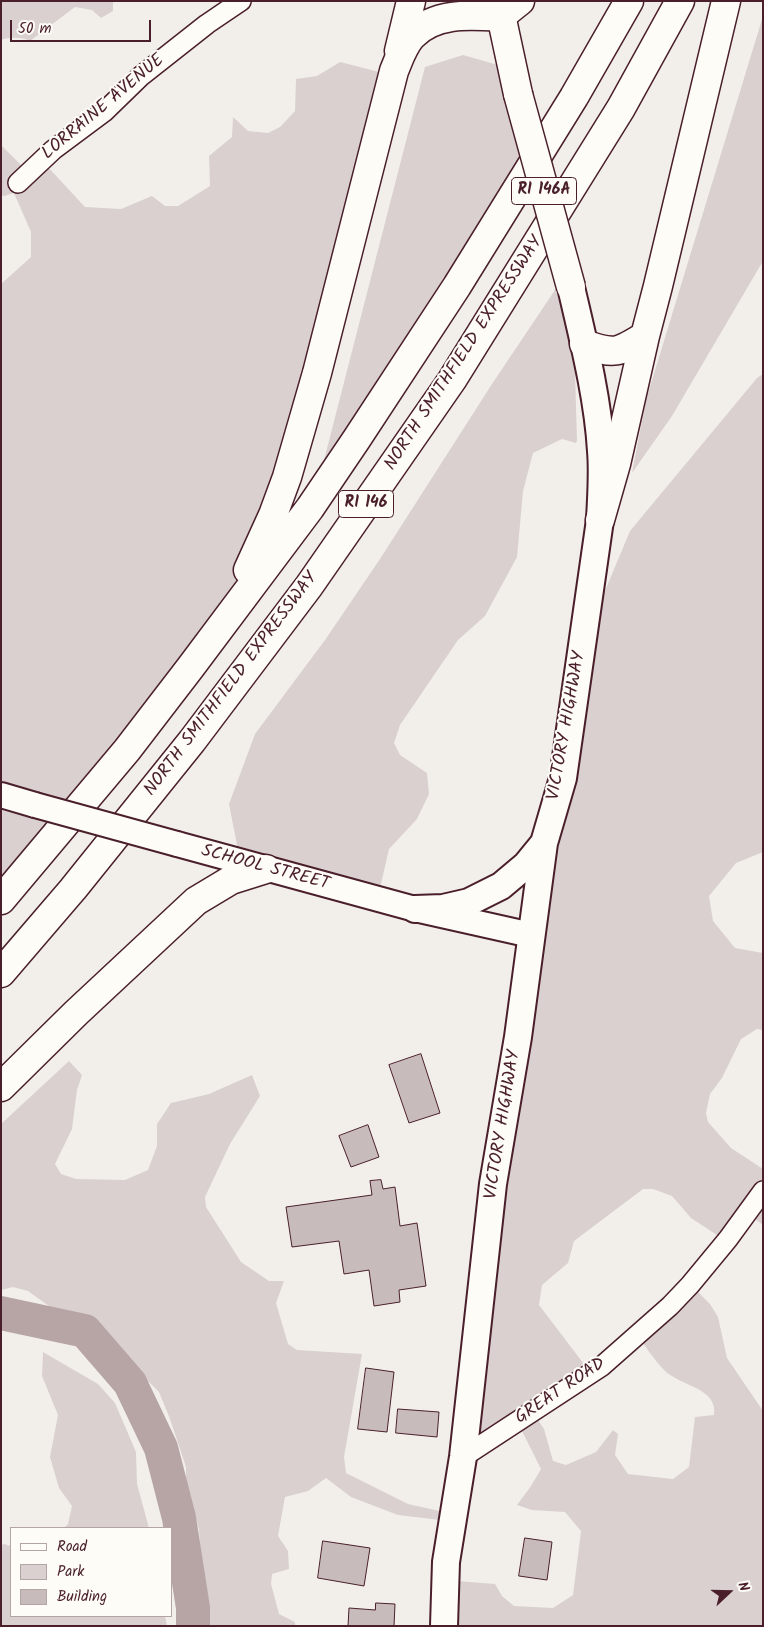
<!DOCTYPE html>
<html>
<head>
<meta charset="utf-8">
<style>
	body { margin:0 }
	#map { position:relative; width:764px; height:1627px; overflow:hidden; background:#f2efeb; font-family:Kalam,sans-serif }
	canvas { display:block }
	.frame { position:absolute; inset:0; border:2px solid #4a1f2b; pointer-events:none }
	.legend { position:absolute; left:10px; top:1527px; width:162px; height:90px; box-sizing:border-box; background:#fdfcf7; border:1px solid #b5a4a5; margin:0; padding:6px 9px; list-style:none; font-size:15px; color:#4a1f2b }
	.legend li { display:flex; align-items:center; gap:10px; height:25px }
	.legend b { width:25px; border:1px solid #b5a4a5 }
	.north { position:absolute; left:704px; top:1567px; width:50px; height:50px; -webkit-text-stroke:4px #fdfcf7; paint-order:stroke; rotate:69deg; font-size:14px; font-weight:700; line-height:20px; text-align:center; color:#4a1f2b }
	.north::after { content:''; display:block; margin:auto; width:18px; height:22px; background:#4a1f2b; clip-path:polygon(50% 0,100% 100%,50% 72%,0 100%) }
	.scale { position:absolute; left:10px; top:20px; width:141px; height:22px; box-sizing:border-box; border:2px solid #4a1f2b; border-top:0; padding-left:6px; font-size:15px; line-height:18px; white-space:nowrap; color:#4a1f2b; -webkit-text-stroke:4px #fdfcf7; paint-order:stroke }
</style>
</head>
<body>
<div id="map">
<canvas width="764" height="1627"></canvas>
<div class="frame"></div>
<ul class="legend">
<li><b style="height:6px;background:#fdfcf7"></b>Road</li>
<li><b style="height:14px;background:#d9d0cf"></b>Park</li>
<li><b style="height:14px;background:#c8bbbb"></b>Building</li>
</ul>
<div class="north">N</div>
<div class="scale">50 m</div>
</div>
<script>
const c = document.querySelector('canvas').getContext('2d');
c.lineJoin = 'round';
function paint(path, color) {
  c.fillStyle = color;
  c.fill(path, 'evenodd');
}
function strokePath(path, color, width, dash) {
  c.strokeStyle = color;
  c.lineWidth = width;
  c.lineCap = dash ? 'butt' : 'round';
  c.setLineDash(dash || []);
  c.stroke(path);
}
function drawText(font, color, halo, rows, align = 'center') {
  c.font = font + ' Kalam,sans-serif';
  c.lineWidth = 4;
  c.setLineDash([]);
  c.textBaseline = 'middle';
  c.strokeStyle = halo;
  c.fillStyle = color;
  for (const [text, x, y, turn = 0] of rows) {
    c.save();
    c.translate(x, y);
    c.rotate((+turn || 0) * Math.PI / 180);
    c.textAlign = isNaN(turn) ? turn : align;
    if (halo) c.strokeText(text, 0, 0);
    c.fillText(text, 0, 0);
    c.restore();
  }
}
const green = new Path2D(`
	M1 1H113V11L101 18 92 10 75 7 30 41C23 37 9 37 1 40Z
	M763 16V261L672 416 632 473 646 400Z
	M463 55 505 67 530 160 322 468 425 67Z
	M340 62 383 73 296 431 242 573 229 597 1 890V284L31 257V232L14 193 4 196 1 195V145L28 172 46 165 85 207 121 209 152 196 165 206H178L210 186 209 156 232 137 233 117 248 131 268 133 280 127 295 111 296 79 317 76Z
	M557 287 575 373 577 441 576 443 562 439 533 453 523 491 517 557 485 616 458 640 400 725 394 743 400 755 427 773 429 794 417 819 389 849 378 897 238 858 237 845 229 804 255 734 325 640 380 559 492 384Z
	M763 374V852L736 863 709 896 713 921 735 948 763 953V1030L757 1029 741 1039 722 1078 710 1094 706 1113 708 1122 731 1148 763 1169V1225L749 1214 726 1241 691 1218 672 1196 653 1189H643L574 1241 568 1263 542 1285 539 1305 590 1372 536 1417 544 1429 553 1461 566 1465 596 1452 613 1430 618 1434 615 1455 628 1474 673 1479 689 1467 695 1417 714 1415C718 1388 681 1386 665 1371 655 1361 647 1348 638 1337L695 1289 710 1304 718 1317 727 1358 763 1411V1626H441L443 1580 495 1584 502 1596 514 1606 553 1608 573 1595 581 1531 565 1512 532 1510 517 1505 531 1486 541 1469 518 1423 468 1451 581 648 630 531 757 378Z
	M69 1061 82 1075 77 1090 72 1129 55 1164 61 1174 76 1179 125 1180 148 1170 157 1146V1124L171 1103 209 1094 252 1075 260 1096 230 1144 205 1197 206 1207 241 1262 269 1281H284L276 1303 288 1344 297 1350 362 1354 344 1457 346 1473 408 1504 444 1512 440 1520 398 1515 351 1497 326 1478 308 1491 285 1497 278 1536 288 1551 289 1569 272 1574 271 1584 279 1614 295 1622V1626H210L203 1586 199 1530 186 1480V1467L170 1419 159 1392 135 1368 28 1291 13 1287 1 1290V1124Z
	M43 1352 98 1384 115 1403 136 1452 137 1484 149 1528H64L68 1524 72 1506 59 1488 50 1457 58 1415 42 1376Z
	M4 1544 11 1546V1616H165L167 1626H1V1545Z`);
const river = new Path2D(`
	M1 1313 85 1331 130 1383 161 1448 179 1518 193 1608V1626`);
const building = new Path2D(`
	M421 1054 440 1113 409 1123 389 1065Z
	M368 1125 379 1157 351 1167 339 1136Z
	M381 1180 383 1189 395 1187 400 1226 417 1223 426 1286 399 1290 400 1302 374 1306 369 1270 344 1274 339 1241 292 1247 286 1207 372 1195 370 1181Z
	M366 1368 394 1372 387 1432 358 1429Z
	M398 1409 439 1412 437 1437 396 1433Z
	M525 1538 552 1542 547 1580 519 1576Z
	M323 1541 370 1548 364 1586 318 1578Z
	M376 1603 395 1604 394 1626H348L349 1608 375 1610Z`);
const minor = new Path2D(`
	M18 183 53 150 104 112 141 76 207 24 241 1
	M463 1457 602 1366 670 1306 690 1285 728 1239 763 1191`);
const tertiary = new Path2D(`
	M1 795 35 805
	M177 844 415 909 531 935`);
const secondary = new Path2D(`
	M415 909 443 908 469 902 501 886 526 865 544 843
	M444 1626 446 1562 463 1457 493 1184 518 1037 544 843 563 778 600 520C601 497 603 474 601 451 598 398 583 339 571 287`);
const primary = new Path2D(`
	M498 1 518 94`);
const motorway = new Path2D(`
	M399 51 411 1
	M584 344C615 355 618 353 645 336
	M600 520 616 464 645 336 658 286 726 1
	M248 570 273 515 287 477 317 373 394 71C399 59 403 46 412 36 435 12 470 15 500 17L520 1
	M1 900 127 750 190 668 310 508 356 440 457 286 574 97 629 1
	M1 973 73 889 192 741 309 586 452 380 621 108 680 1
	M1 1087 76 1013 196 901 231 880 266 869`);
const tertiaryBridge = new Path2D(`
	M35 805 177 844`);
const primaryBridge = new Path2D(`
	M518 94 571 287`);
const shields = [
	[544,191,65],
	[366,504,55]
];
const shieldNames = [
	["RI 146A",544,191],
	["RI 146",366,504]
];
const streetNames = [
	["LORRAINE AVENUE",104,108,-40],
	["NORTH SMITHFIELD EXPRESSWAY",465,354,-57],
	["NORTH SMITHFIELD EXPRESSWAY",232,685,-53],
	["VICTORY HIGHWAY",568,726,-80],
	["SCHOOL STREET",265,869,15],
	["VICTORY HIGHWAY",504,1125,-81],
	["GREAT ROAD",561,1392,-34]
];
paint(green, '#d9d0cf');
strokePath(river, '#b7a5a6', 34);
paint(building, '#c8bbbb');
strokePath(building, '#4a1f2b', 1);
strokePath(minor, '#4a1f2b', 22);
strokePath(tertiary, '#4a1f2b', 28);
strokePath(secondary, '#4a1f2b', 30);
strokePath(primary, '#4a1f2b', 31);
strokePath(motorway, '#4a1f2b', 31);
strokePath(minor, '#fdfcf7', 19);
strokePath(tertiary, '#fdfcf7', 24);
strokePath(secondary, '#fdfcf7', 26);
strokePath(primary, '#fdfcf7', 28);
strokePath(motorway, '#fdfcf7', 28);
strokePath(tertiaryBridge, '#4a1f2b', 28, []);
strokePath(primaryBridge, '#4a1f2b', 31, []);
strokePath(tertiaryBridge, '#fdfcf7', 24);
strokePath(primaryBridge, '#fdfcf7', 28);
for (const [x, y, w] of shields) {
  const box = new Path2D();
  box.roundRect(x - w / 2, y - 13.5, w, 27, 4);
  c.fillStyle = '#fdfcf7';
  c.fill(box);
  strokePath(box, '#4a1f2b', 1);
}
drawText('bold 16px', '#4a1f2b', null, shieldNames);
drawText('18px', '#4a1f2b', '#fdfcf7', streetNames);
</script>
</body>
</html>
